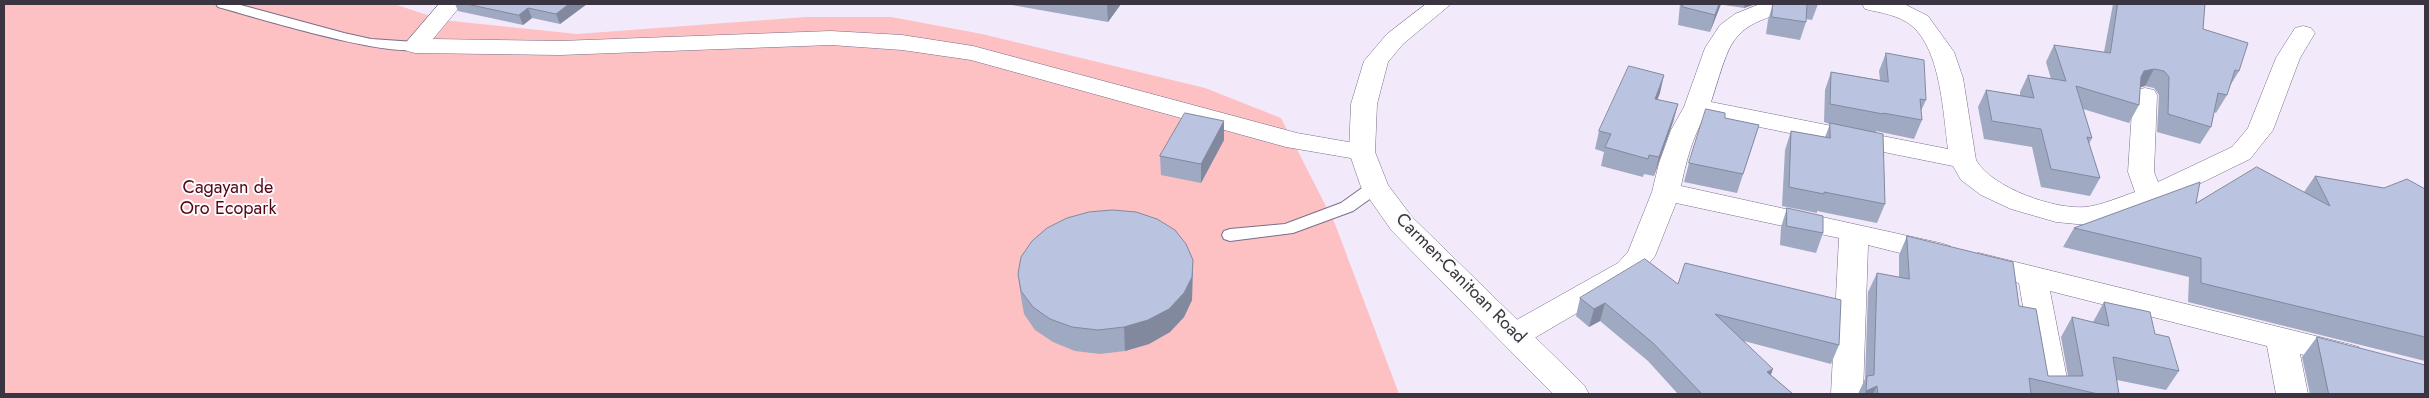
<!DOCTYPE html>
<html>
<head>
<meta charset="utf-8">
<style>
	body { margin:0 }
	#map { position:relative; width:2429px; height:398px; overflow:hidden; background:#f2e9fb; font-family:Jost,sans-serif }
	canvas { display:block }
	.frame { position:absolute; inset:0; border:5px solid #3a3540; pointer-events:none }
</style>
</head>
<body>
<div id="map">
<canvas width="2429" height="398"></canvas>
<div class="frame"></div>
</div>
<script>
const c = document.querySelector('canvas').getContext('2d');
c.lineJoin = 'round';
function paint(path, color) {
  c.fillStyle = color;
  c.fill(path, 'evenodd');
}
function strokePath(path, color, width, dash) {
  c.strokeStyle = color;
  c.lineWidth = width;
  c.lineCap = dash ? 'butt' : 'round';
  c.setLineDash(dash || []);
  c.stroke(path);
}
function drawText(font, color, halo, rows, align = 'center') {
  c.font = font + ' Jost,sans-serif';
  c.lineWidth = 4;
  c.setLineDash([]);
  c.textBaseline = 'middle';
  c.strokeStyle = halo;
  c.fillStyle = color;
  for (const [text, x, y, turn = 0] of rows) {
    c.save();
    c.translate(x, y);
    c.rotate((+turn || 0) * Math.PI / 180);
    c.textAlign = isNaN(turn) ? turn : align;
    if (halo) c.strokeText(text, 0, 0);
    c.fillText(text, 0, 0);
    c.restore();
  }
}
const green = new Path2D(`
	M4 4H394L442 20 577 34 806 17H891L982 34 1205 88 1281 118 1335 224 1399 394H4Z`);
const service = new Path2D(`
	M216 4H237L344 33 371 39 415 42 422 46C408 65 245 14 218 7Z
	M1375 182 1381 183 1383 187 1381 191 1353 211 1293 233 1230 241 1224 239 1222 235 1224 231 1230 229 1285 224 1341 203 1369 183Z`);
const minor = new Path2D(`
	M439 4H462L433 39 560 41 831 31 902 35 973 46 1297 133 1371 146 1375 152 1371 158 1362 160 1286 147 971 60 902 50 831 45 560 55 415 53 407 51 403 46Z
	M1760 4H1801L1798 9C1728 26 1732 38 1711 102L1948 149C1943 113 1941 51 1912 26 1899 15 1881 13 1865 9L1862 4H1904L1928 16 1954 52 1963 78 1976 160C1992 188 2055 210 2086 207 2102 205 2120 197 2135 192L2128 172 2133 95 2136 90 2145 88 2154 90 2157 95 2154 172 2158 182 2232 147 2248 128 2276 58 2295 28 2303 26 2311 28 2315 33 2300 58 2273 130 2250 159 2160 203 2087 225 2056 222 2011 209 1981 195 1961 180 1953 166 1705 116C1692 138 1686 162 1681 186L1940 243 1950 246 1954 253 1950 260 1940 263 1868 245 1863 394H1831L1839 238 1676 203 1655 256 1638 277 1526 343 1515 346 1504 343 1500 335 1504 327 1618 263 1628 252 1652 192 1659 163 1671 130 1684 107 1705 48 1720 25 1735 14Z
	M1979 253 2348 344 2359 347 2364 355 2359 363 2348 366 2300 354 2308 394H2276L2267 346 2050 291 2070 394H2038L2019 283 1969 270 1964 263 1969 256Z`);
const secondary = new Path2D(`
	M1426 4H1451L1403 44 1388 62 1377 104 1375 152 1388 185 1412 217 1584 385 1589 394H1553L1392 231 1361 187 1349 152 1351 104 1364 61 1387 34Z`);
const wall = new Path2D(`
	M455 4H587L560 24 532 18 523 25 458 11Z
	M1006 4H1121L1108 22Z
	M1680 4H1721L1710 32 1678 25Z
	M1724 4H1756L1744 8 1724 5Z
	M1773 4H1818L1812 20 1806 19V22L1800 40 1766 34 1768 20Z
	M2113 4H2205L2203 29 2239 71 2230 86 2227 95 2216 113 2214 112 2211 127 2200 144 2157 132 2159 95 2154 88 2145 86 2140 87 2139 105 2129 123 2083 109 2092 138 2089 144 2100 178 2090 196 2041 187 2032 147 1984 139 1978 107 1986 90 2020 95V92L2028 75 2051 79 2046 62 2054 45 2104 52Z
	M1886 53 1926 100 1921 111 1922 120 1914 139 1876 131V132L1885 204 1877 223 1817 211V213L1782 206 1785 150 1791 131 1825 137 1830 124 1824 122 1825 90 1831 72 1880 80 1879 71Z
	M1660 93 1657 100 1678 104 1673 122 1654 176 1644 174 1643 177 1601 166 1604 152 1595 149 1599 131Z
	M1725 118 1759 125 1737 193 1684 182 1689 163Z
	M1224 121V140L1201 183 1161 175 1160 156Z
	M2315 176 2384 188 2425 189V361L2188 302 2189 277 2063 247 2074 228 2196 203 2304 192Z
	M1787 208 1823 233 1816 253 1780 245 1781 227Z
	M1907 236 2019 306 2048 376H2068L2061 337 2072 317 2093 322 2104 302 2155 334 2179 371 2166 390 2117 380 2119 394H1858L1865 379 1868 292 1877 273 1899 277V255Z
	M1193 260 1192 300 1184 317 1170 332 1149 344 1125 351 1100 354 1075 351 1053 342 1035 330 1024 314 1021 297 1018 274Z
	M1678 284 1839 345 1831 364 1744 341 1771 375 1793 394H1678L1648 361 1600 321 1589 327 1576 316 1580 298Z
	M2317 337 2425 394H2310L2302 357Z`);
const shadedWall = new Path2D(`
	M569 4H587L560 24 556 14Z
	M1108 4H1121L1108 22 1107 5Z
	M1719 4H1721L1710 32 1715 15Z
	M1745 4H1756L1744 8Z
	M528 8 532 18 523 25 519 15Z
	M2154 69 2145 86 2134 89 2144 71Z
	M1664 75 1660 93 1650 118 1655 99Z
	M1678 104 1673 122 1654 176 1659 157Z
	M1224 121V140L1201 183V164Z
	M1193 260 1192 300 1184 317 1170 332 1149 344 1125 351 1124 327Z
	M1605 303 1600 321 1589 327 1594 309Z
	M1773 369 1766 388 1767 372Z
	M1877 386 1873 394H1865L1866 391Z`);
const building = new Path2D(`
	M467 4H569L556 14 528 8 519 15Z
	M1683 4H1719L1715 15 1683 7Z
	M1773 4H1807L1806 22 1772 17Z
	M2118 4H2205L2203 29 2248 43 2239 71 2235 70 2227 95 2218 93 2211 127 2168 114 2169 77 2164 71 2154 69 2144 71 2141 77 2139 105 2076 86 2092 138 2087 137 2100 178 2051 169 2041 129 1992 121 1986 90 2034 98 2028 75 2066 81 2054 45 2110 53Z
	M1886 53 1924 60 1926 100 1920 99 1922 120 1883 113V114L1830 104 1831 72 1888 82Z
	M1629 66 1664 75 1655 99 1678 104 1659 157 1649 155 1648 159 1605 147 1611 134 1599 131Z
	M1706 109 1725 113V118L1759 125 1743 174 1689 163Z
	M1185 113 1224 121 1201 164 1160 156Z
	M1830 123 1883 134 1885 204 1824 192V194L1789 187 1791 131 1830 138Z
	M2257 167 2330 206 2315 176 2384 188 2407 179 2425 189V337L2201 283V258L2074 228 2200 182 2196 203Z
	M1787 208 1823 216V233L1787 226Z
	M1113 210 1136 212 1157 219 1175 230 1186 244 1193 260 1192 277 1184 293 1169 309 1148 320 1124 327 1098 330 1072 327 1050 319 1033 307 1021 291 1018 274 1021 257 1032 241 1047 228 1067 218 1089 212Z
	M1907 236 2013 262 2019 306 2036 309 2048 376H2083L2072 317 2109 326 2104 302 2150 312 2155 334 2169 337 2179 371 2113 357 2119 394H2098L2029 378 2031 394H1878L1877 386 1866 391 1867 376 1874 375 1877 273 1909 279Z
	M1645 259 1678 284 1685 263 1841 300 1839 345 1715 314 1773 369 1767 372 1793 394H1702L1653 343 1605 303 1594 309 1580 298Z
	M2317 337 2425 365V394H2329Z`);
const parkNames = [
	["Cagayan de",228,189],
	["Oro Ecopark",228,210]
];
const streetNames = [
	["Carmen-Canitoan Road",1460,279,45]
];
paint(green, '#fdc0c3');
strokePath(service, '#7a6e88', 2);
strokePath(minor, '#7a6e88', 1);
strokePath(secondary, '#7a6e88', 1);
paint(service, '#fff');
paint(minor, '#fff');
paint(secondary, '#fff');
paint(wall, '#a0a9c2');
paint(shadedWall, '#82899e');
paint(building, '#bac4e1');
strokePath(building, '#82899e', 1);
drawText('18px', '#560519', '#fbfbfb', parkNames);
drawText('18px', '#3a3540', '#fbfbfb', streetNames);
</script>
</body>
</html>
